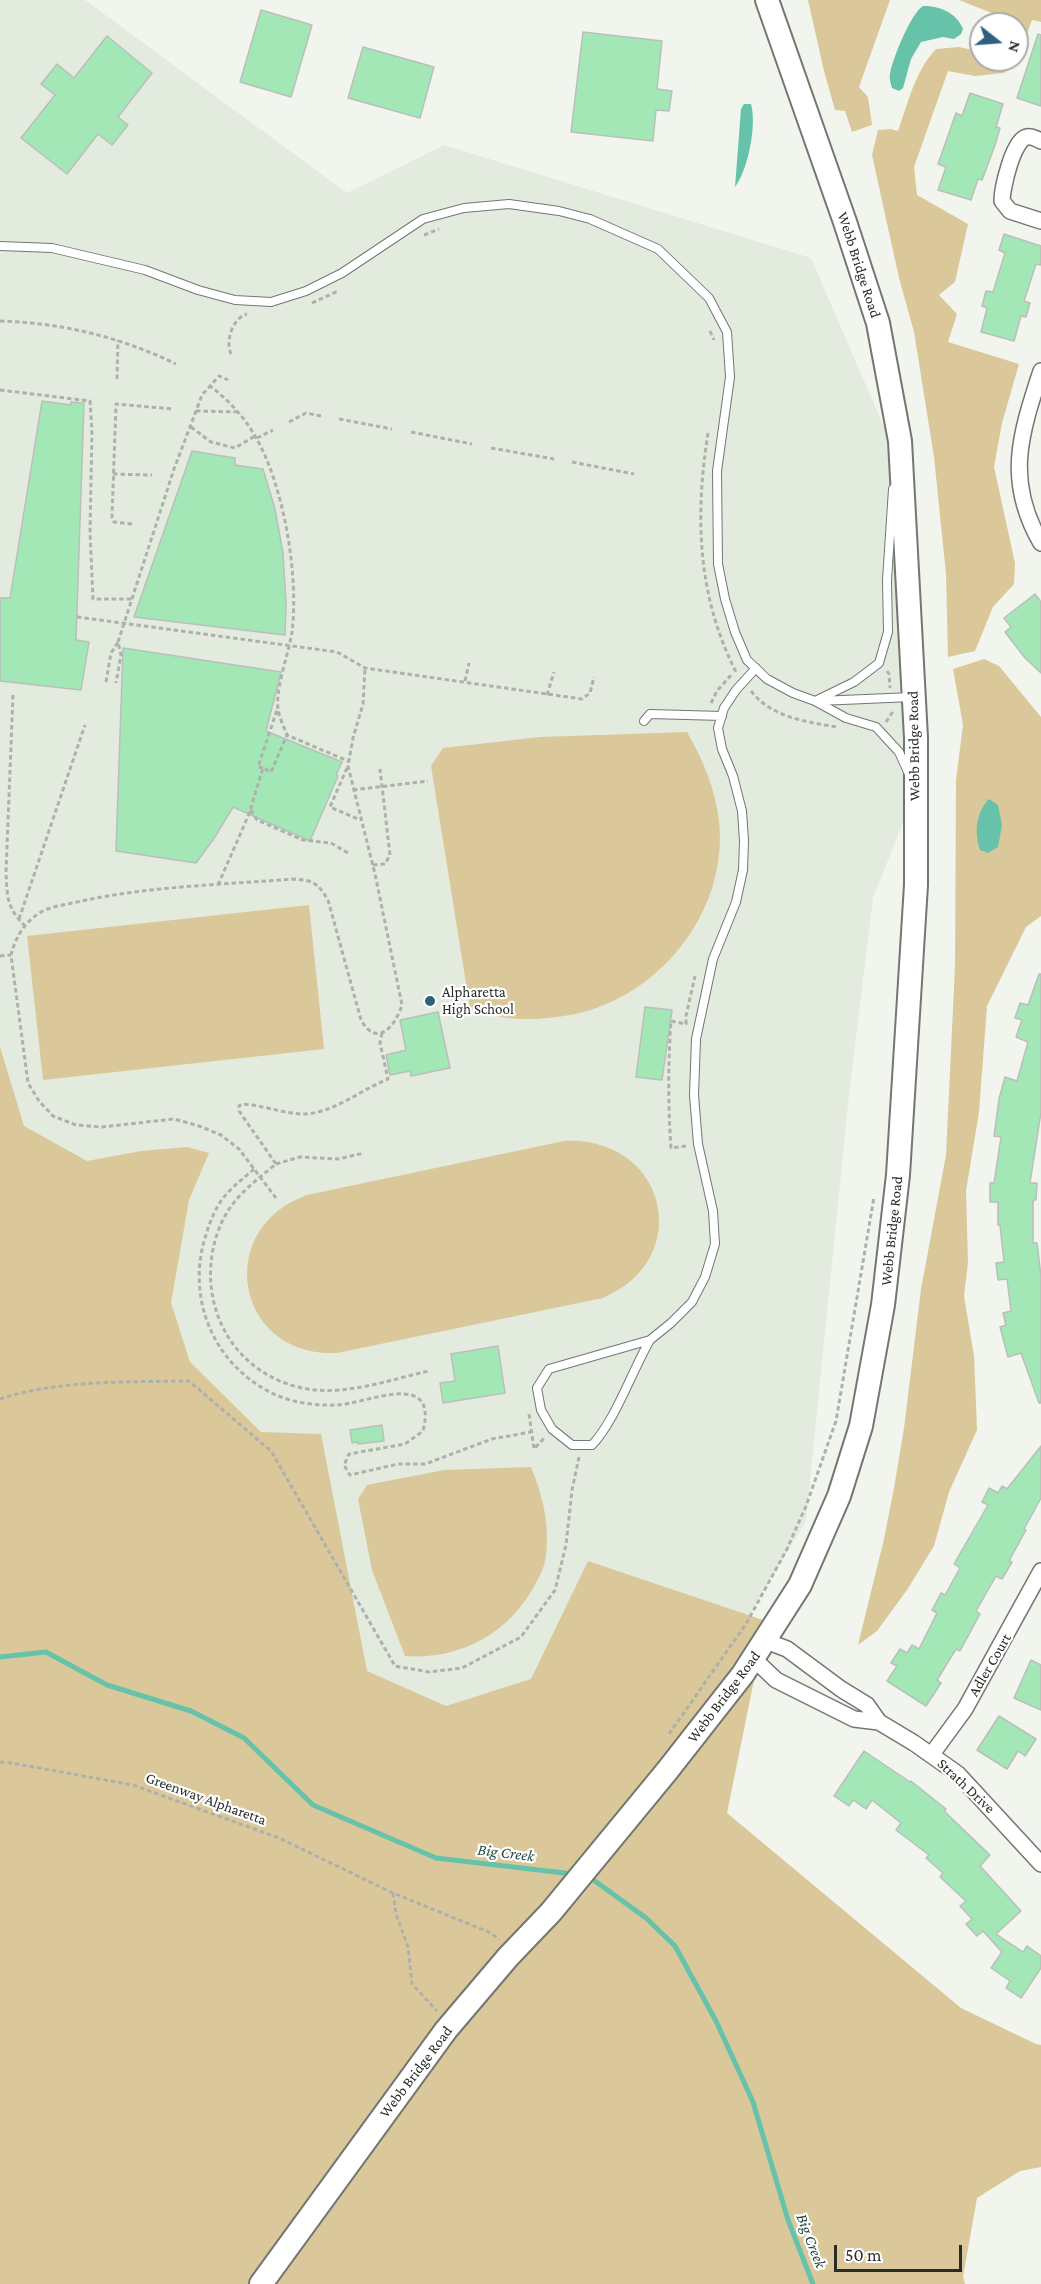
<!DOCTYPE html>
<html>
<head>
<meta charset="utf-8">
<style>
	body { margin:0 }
	#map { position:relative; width:1041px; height:2284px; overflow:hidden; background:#f1f5ee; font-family:"Crimson Pro",serif }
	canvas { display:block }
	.north { position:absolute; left:969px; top:12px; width:60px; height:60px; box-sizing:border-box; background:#fff; border:2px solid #aaaba9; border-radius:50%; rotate:107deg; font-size:16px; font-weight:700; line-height:24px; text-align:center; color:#2a2c29 }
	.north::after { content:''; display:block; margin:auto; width:21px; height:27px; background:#2e607e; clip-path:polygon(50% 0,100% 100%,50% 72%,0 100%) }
	.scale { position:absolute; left:834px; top:2245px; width:128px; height:27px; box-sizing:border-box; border:3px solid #2a2c29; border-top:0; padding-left:8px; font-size:18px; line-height:21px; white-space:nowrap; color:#2a2c29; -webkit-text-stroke:4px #fff; paint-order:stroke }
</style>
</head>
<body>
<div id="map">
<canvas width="1041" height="2284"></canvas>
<div class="north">N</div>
<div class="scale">50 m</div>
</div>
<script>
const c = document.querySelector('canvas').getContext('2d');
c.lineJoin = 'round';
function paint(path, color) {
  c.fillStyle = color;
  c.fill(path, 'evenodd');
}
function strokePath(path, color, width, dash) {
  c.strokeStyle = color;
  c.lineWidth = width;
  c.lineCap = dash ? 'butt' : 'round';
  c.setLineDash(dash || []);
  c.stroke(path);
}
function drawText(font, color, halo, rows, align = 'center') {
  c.font = font + ' "Crimson Pro",serif';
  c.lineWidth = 4.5;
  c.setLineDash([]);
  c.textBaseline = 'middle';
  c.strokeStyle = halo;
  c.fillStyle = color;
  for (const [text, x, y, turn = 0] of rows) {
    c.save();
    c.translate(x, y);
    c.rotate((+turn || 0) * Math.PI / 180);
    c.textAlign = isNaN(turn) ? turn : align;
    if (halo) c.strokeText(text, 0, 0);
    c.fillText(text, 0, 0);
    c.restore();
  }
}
const built = new Path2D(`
	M0 0H85L347 193 444 145 811 258 900 464 916 790 873 898 848 1104 806 1521 632 1810 409 1732 0 1255Z`);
const green = new Path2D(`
	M808 0H890L859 87 868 97 872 125 852 132 845 111 835 110 824 71Z
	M959 0H1041V22L1032 20 1021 52 1017 57V24H1002L1004 18Z
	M959 47 981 52V60H1015L1004 73 975 76 948 71 914 167 917 195 968 224 955 282 939 295 957 314 948 342 1019 364 1002 423 994 467 1015 563 1014 584 993 607 975 651 948 657 946 574 934 457 914 332 899 278 872 155 878 130 891 129 898 131C908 103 915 71 936 49Z
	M984 659 999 666 1041 717V916L1026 927 987 1006 979 1112 966 1191 968 1263 964 1296 974 1356 977 1430 949 1492 934 1546 907 1590 877 1631 858 1645 884 1539 894 1488 904 1428 921 1289 946 1155 955 966 956 780 963 725 953 669Z
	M687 732C703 760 715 788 719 821 729 914 655 1003 564 1016 533 1021 500 1021 470 1008L431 766 443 748 540 737Z
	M309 905 324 1049 43 1080 27 936Z
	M0 1047 24 1126 87 1161 141 1151 187 1147 209 1153 189 1200 171 1303 190 1362 261 1432 321 1434 367 1671 446 1706 531 1679 588 1561 766 1621 727 1813 961 2008 1036 2044 1041 2045V2167L1020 2171 977 2198 963 2277 965 2284H0Z
	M564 1141C667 1136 696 1259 603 1298L337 1353C236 1358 212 1229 307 1195Z
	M531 1467C543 1496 551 1528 545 1561 543 1571 537 1581 532 1590 505 1636 457 1660 405 1656L372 1570 358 1499 367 1485 444 1470Z`);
const water = new Path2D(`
	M923 6C940 6 957 13 963 29L961 34 954 39 943 37 921 42 911 59 903 88 899 91 892 88C891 84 889 79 890 74 892 60 911 13 923 6Z
	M744 104H751C757 125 748 170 735 187L741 109Z
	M989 799 998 805 1002 825 998 847 988 853 980 850C974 833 976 812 989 799Z`);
const stream = new Path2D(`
	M0 1657 46 1652 107 1685 191 1711 244 1738 313 1805 436 1858 573 1874
	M588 1876 646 1918 675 1946 716 2021 753 2102 788 2220 813 2284`);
const building = new Path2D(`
	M261 10 312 25 291 97 240 82Z
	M583 32 662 41 657 89 672 91 669 111 656 110 653 141 571 132Z
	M1038 34 1041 35V106L1017 98Z
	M107 36 152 73 118 117 128 125 112 145 98 134 67 174 21 138 55 95 41 84 57 64 74 78Z
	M363 47 434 67 420 118 348 98Z
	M970 93 1003 104 996 127 1000 128 995 145 982 180 978 179 971 200 938 190 946 167 938 164 956 113 962 116Z
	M1004 234 1041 246V265L1036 264 1024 301 1030 303 1026 317 1021 316 1014 341 981 332 987 308 982 306 986 291 993 292 1005 253 999 250Z
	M42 401 71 405V402L84 403 76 640 89 642 81 690 0 681V598H10Z
	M192 451 235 458V465L263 469 275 509 283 553 286 604 285 635 134 617Z
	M1035 594 1041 602V673L1025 658 1005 632 1011 627 1004 618Z
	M123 648 281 672 266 731 342 762 336 775 338 776 310 841 233 807 215 837 196 863 116 851Z
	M1039 974H1041V1112L1030 1183H1037L1036 1200H1033V1243H1037L1041 1276V1403H1039L1021 1353 1008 1357 1000 1327 1006 1325 1003 1313 1011 1311 1007 1279 998 1280 996 1263 1004 1262 1000 1225H998V1202H990V1183H994L1001 1137 994 1136 999 1099 1005 1077 1017 1081 1028 1042 1016 1037 1022 1020 1015 1018 1020 1003 1028 1005Z
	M645 1007 672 1010 662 1080 636 1077Z
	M438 1012 450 1068 411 1076 410 1071 390 1075 386 1055 406 1050 400 1020Z
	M498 1346 505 1393 443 1403 440 1383 455 1381 451 1354Z
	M382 1425 384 1441 358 1444V1442L352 1443 350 1430Z
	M1041 1446V1498L1024 1529 1026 1530 1009 1561 1012 1562 1002 1579 996 1576 976 1611 980 1614 960 1651 956 1649 937 1680 941 1683 926 1706 887 1681 897 1666 891 1663 900 1649 907 1653 912 1645 919 1649 937 1613 932 1610 941 1593 945 1595 960 1568 954 1564 988 1505 982 1502 989 1488 998 1493 1002 1486 1007 1489Z
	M1031 1660 1041 1665V1710L1014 1698Z
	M999 1716 1036 1739 1025 1756 1018 1751 1007 1769 977 1750Z
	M864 1751 910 1782 911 1781 946 1809 944 1811 990 1855 980 1866 1021 1911 996 1934 1023 1952 1027 1946 1041 1956V1968L1021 1998 1006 1988 1010 1981 991 1968 1002 1952 983 1931 977 1936 966 1924 972 1919 960 1906 966 1901 940 1877 943 1873 926 1858 929 1855 896 1830 901 1823 872 1800 866 1809 853 1800 849 1806 834 1796Z`);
const path = new Path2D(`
	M424 235 439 229
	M312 303 338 291
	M0 321C63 323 120 337 176 364
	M710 331 714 340
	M231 354C225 340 233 318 247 314
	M117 379 118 340
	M209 385C227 399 243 415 255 436 284 485 299 576 292 632 289 652 275 690 278 709 279 717 284 727 287 735L348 761
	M0 390 90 401 92 432 90 532 93 599H131
	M196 411 239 412
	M339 419 392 429
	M289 422 306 413 321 416
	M191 427 211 442 235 448 255 436
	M411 432 472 444
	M708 433C695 516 697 595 736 672
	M257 438 273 430
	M491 448 554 459
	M572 462 634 474
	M113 474 152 475
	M132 524 114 522 112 518 116 404 173 409
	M77 617 337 652 365 668 582 699 590 693 594 677
	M118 642 174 469 196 411 202 395 219 376 228 380
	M887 671 889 674 890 688
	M465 681 469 663
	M106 682 111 653 118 642 121 655 116 683
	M751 691C771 717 806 722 837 727
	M13 695 6 872C7 897 7 908 25 926
	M547 695 554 672
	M711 703 717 691 732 674
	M886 722 892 713V709
	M263 768 258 767 277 710
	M347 768 330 807 360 820
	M353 790 428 781
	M251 810 257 820 303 840 331 843 348 853
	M373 865 385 864 390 855 380 769
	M218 885 249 814 263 768 271 772 287 735
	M19 919 85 725
	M0 956 11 955
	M382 1033 380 1043 388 1079C360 1090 333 1114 302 1114 282 1113 262 1105 242 1104L239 1106V1111L276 1164C255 1181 232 1198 221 1224 192 1291 225 1369 298 1387 341 1398 388 1380 429 1371
	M686 1146 671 1148C668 1106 668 1064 671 1021L686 1024V1016L695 976
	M276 1164 300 1157 338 1159 364 1153
	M254 1169C244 1178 233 1186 224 1197 215 1208 209 1224 205 1238 187 1297 212 1360 266 1390 287 1402 313 1406 337 1405 366 1404 439 1368 423 1431L405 1444 349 1454 344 1465 350 1475 398 1464H425L492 1439 531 1432
	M276 1198 239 1149 221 1135 199 1126 174 1119 102 1127 76 1125 53 1116 39 1101 28 1083 11 955C15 939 23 924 38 914 49 906 65 905 77 902 148 886 221 885 293 879 313 880 318 883 328 900L361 1020C377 1048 395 1027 402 1005L375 874 348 766 353 738 363 704 365 668
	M0 1399C57 1380 129 1382 189 1381L271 1451 395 1666 429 1672 462 1668 521 1637 555 1590 566 1545 572 1490 579 1457
	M529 1414 534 1449 545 1437
	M669 1734 746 1624 787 1549 806 1506 836 1421 874 1197
	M0 1762 12 1763 133 1785 279 1838 393 1893 491 1933 499 1939
	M393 1893 396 1914 408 1947 412 1984 437 2011`);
const lane = new Path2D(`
	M0 246 52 248 145 270 198 290 235 300 271 302 306 291 342 273 423 219 464 208 509 204 559 211 590 219 658 249 709 298 727 332 730 377 717 471 718 564 725 599 735 632 747 660 767 679 793 693 815 701 846 718 876 727 899 752 909 774
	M815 701 854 682 879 663 888 632 887 580 893 489
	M819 701 912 697
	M644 721 650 714 722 716
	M650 1340C632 1371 615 1421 592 1445H572L552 1429 541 1410 537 1388 549 1369 650 1340 671 1323 692 1302 705 1277 715 1244 713 1211 698 1144 694 1095 696 1039 713 959 736 902 743 870 744 841 742 811 733 776 722 749 718 728 724 708 736 690 756 668`);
const street = new Path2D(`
	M1041 141C1037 139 1031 136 1027 137 1013 139 1002 189 1002 201L1010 211 1041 221
	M1041 371C1020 435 1005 481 1041 543
	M766 1641 787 1649 841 1689 867 1705 879 1722 914 1743 958 1774 1041 1864
	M754 1659 776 1680 854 1719 879 1722
	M932 1754 965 1709 1041 1571`);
const secondary = new Path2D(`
	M261 2284 446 2030 508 1957 551 1912 667 1771 743 1674 800 1585 839 1496 861 1426 883 1305 898 1175 916 885V738L900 441 878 323 845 222 767 0`);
const markers = [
	[430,1001,6,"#2e607e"]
];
const streetNames = [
	["Webb Bridge Road",859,265,72],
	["Webb Bridge Road",914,746,-91],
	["Webb Bridge Road",892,1231,-84],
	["Adler Court",990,1665,-60],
	["Webb Bridge Road",724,1697,-53],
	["Strath Drive",966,1786,43],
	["Greenway Alpharetta",206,1799,20],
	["Webb Bridge Road",416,2072,-53]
];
const poiNames = [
	["Alpharetta",442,992],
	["High School",442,1009]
];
const waterNames = [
	["Big Creek",506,1853,7],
	["Big Creek",811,2241,69]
];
paint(built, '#e3ebde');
paint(green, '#dac89a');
paint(water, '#66c2a9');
strokePath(stream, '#66c2a9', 5);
paint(building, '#a4e7b6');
strokePath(building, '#b9bfba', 1.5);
strokePath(lane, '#737771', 10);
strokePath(street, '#737771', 18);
strokePath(secondary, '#737771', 26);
strokePath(path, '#adb1ab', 3, [4.5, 3]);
strokePath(lane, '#fff', 8);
strokePath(street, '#fff', 15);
strokePath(secondary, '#fff', 22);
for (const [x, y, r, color] of markers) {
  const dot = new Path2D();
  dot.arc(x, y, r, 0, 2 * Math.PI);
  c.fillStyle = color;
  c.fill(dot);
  strokePath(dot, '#fff', 2);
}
drawText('15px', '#2a2c29', '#fff', streetNames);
drawText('15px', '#2a2c29', '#fff', poiNames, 'left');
drawText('italic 16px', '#244d42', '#fff', waterNames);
</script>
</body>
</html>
